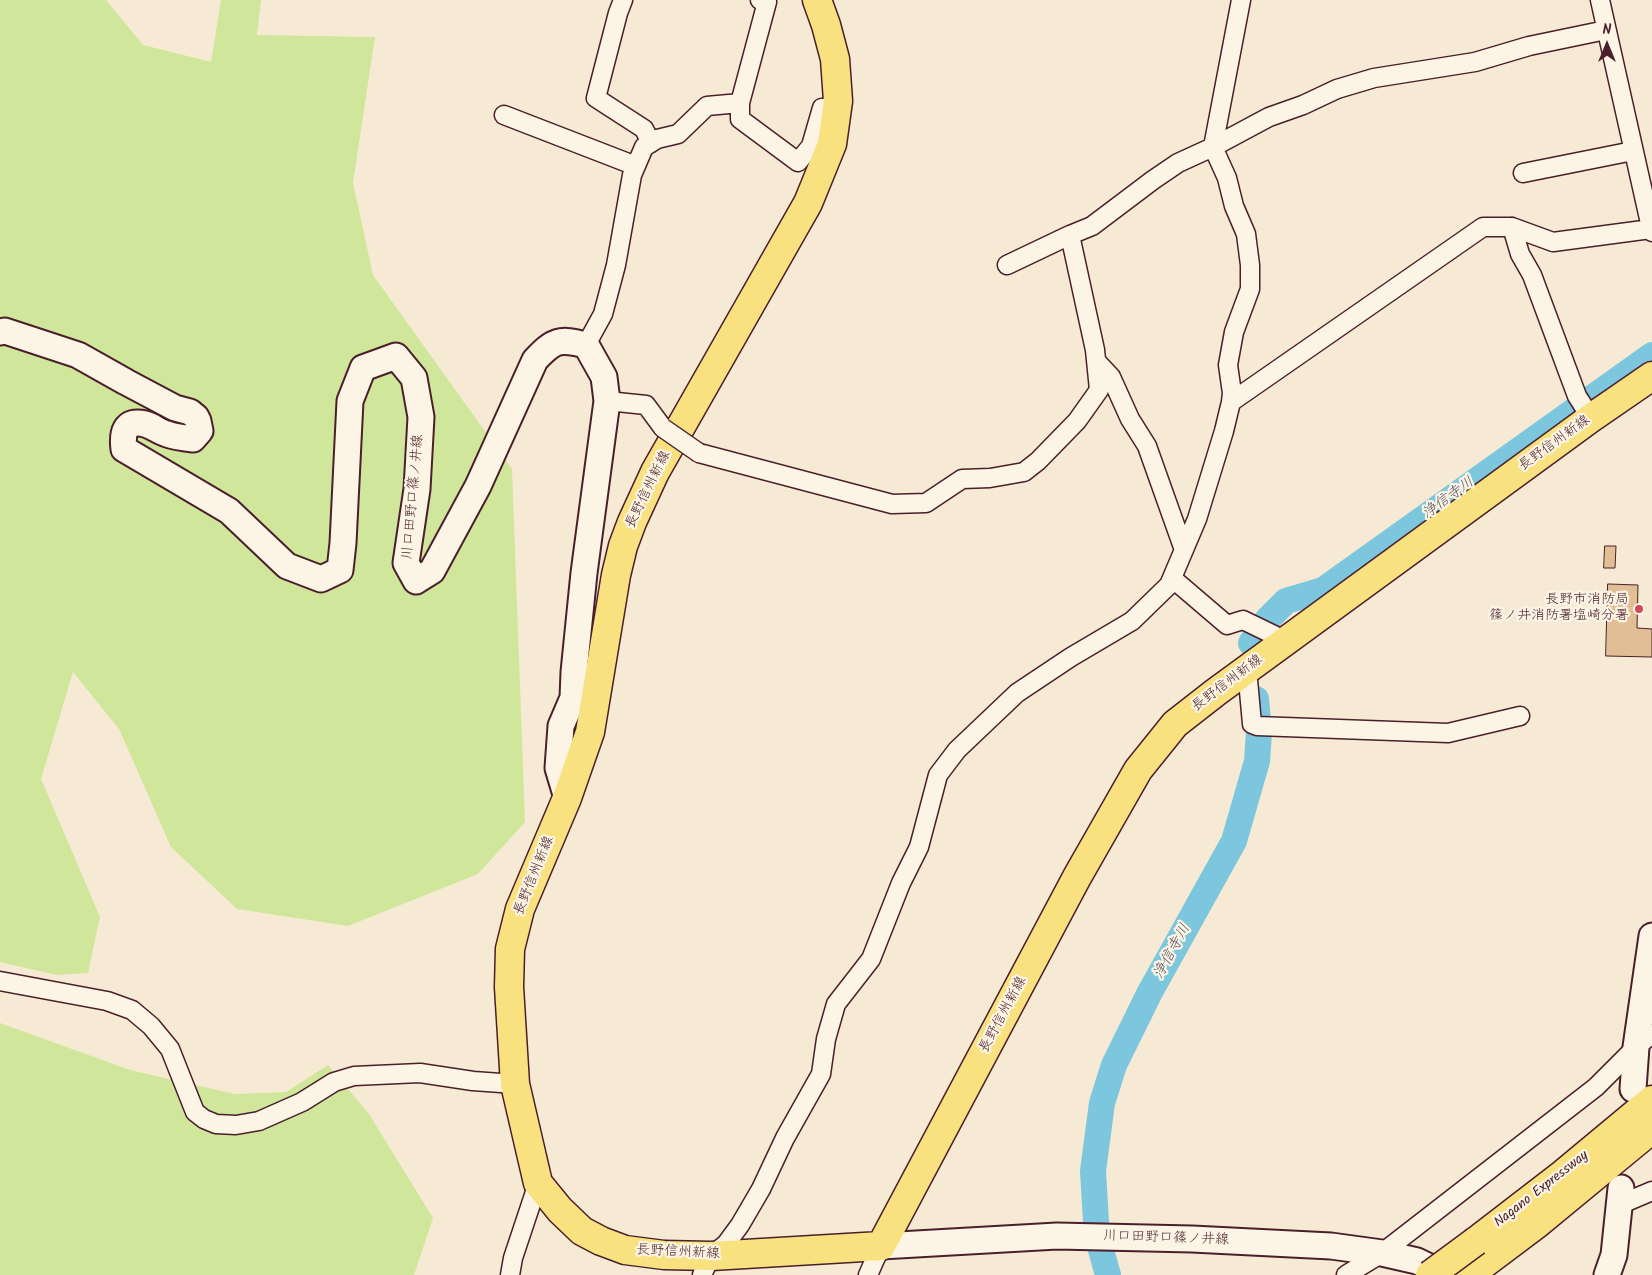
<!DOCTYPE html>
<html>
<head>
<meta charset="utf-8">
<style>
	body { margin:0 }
	#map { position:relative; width:1652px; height:1275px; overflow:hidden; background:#f7ead5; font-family:Kalam,sans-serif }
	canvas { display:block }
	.north { position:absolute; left:1582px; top:20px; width:50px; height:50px; -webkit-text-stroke:4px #fcf5e5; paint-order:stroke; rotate:0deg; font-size:14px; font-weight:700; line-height:20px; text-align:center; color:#4a1f2b }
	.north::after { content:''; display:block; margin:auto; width:18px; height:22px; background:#4a1f2b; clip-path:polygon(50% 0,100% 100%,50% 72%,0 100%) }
</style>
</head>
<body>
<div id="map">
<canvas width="1652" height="1275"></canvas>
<div class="north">N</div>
</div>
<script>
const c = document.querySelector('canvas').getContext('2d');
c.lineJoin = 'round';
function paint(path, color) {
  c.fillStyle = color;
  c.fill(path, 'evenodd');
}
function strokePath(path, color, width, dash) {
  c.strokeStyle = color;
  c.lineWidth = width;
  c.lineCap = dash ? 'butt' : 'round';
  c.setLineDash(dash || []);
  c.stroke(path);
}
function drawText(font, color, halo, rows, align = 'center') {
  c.font = font + ' Kalam,"Klee One",sans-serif';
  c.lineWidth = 4.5;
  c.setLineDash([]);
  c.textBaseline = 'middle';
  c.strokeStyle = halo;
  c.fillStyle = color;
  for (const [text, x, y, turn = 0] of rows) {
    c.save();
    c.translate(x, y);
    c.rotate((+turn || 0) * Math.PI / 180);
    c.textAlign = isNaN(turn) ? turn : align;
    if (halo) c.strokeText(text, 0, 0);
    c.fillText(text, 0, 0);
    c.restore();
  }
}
const green = new Path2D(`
	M0 0H106L143 45 211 62 221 0H261L257 35 375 37 353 183 373 275 512 469 525 822 478 874 348 926 237 909 171 847 119 729 73 672 41 779 100 917 88 973 56 975 0 962Z
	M0 1023 130 1070 235 1094 286 1092 328 1065 369 1114 433 1218 414 1275H0Z`);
const river = new Path2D(`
	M1251 643 1268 619 1286 601 1323 590 1652 355
	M1096 1222 1093 1171 1102 1103 1114 1065 1150 992 1234 841 1257 761 1259 732 1256 699
	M1101 1250 1108 1275`);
const building = new Path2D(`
	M1605 546H1616L1615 568H1604Z
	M1608 584 1638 585 1637 628 1652 629V657L1606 656Z`);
const street = new Path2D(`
	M623 0 618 13 596 98 644 129 651 143
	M1600 0 1652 232
	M740 103V119L798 162 811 146 822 108 837 107
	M504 115 636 166
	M1523 173 1633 151
	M1512 227 1520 254 1532 275 1577 396 1591 418
	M1007 265 1070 235
	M586 345 603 314 616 265 632 175 644 147 657 139 678 134 707 106 740 103 767 2 760 0
	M1096 361 1111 377 1130 419 1147 446 1184 550
	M607 401 646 405 663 428
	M1231 402 1483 227H1512L1553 242 1651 229
	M699 453 892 504 926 503 962 479 990 478 1024 472 1038 461 1077 421 1099 390 1095 350 1070 235 1092 226 1153 180 1178 163 1213 147 1269 117 1303 105 1337 89 1374 78 1475 62 1529 46 1606 30
	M1172 578 1227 625 1243 620 1274 635 1281 644
	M1247 669 1252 724 1257 726 1448 733 1520 716
	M0 981 107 1001 132 1010 151 1026 170 1049 195 1112 204 1119 216 1124 236 1125 259 1121 302 1102 334 1082 354 1076 420 1073 473 1081 515 1084
	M1619 1205 1652 1191
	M510 1275 513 1258 538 1183
	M702 1275 711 1256 726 1244 740 1225 761 1189 785 1138 821 1074 826 1039 836 1004 871 959 901 883 919 847 938 775 957 750 1017 693 1071 657 1132 621 1169 585 1197 519 1224 431 1231 402 1232 393 1228 365 1234 332 1250 289V265L1246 234 1234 206 1227 178 1213 147 1241 0
	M868 1275 881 1246
	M1346 1275 1382 1253 1596 1087 1636 1047 1652 1034`);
const secondary = new Path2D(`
	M0 332 5 331 78 355 126 382 175 408 190 412 196 417 198 421 200 431 193 439C184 438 175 437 167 434 159 432 153 426 145 424 124 419 122 434 124 449L229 511 287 566 321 579 340 570 343 543 350 401 363 368 396 356 414 378 421 417 417 489 406 563 416 581 432 571 478 486 535 360C554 340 559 338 586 345L604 377 607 401 584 573 574 672 573 698 561 726 558 768 567 798
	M1633 1089 1636 1047 1652 936
	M881 1246 1057 1236 1192 1239 1331 1246 1382 1253 1417 1261 1446 1275
	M1607 1275 1614 1255 1621 1188`);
const primary = new Path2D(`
	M817 0 826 25 835 59 838 101 832 144 808 203 655 472 632 522 623 546 616 575 590 732 567 798 520 909 510 949 509 987 515 1084 538 1183 560 1210 582 1231 601 1241 625 1250 664 1255 711 1256 881 1246 1077 877 1138 770 1175 724 1216 692 1591 418 1652 376`);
const highway = new Path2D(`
	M1476 1241 1563 1174 1652 1100
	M1469 1275 1538 1223 1652 1129`);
const streetBridge = new Path2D(`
	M663 428 699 453`);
const highwayBridge = new Path2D(`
	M1430 1275 1476 1241`);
const markers = [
	[1639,609,5,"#d1495b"]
];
const streetNames = [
	["長野信州新線",1555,444,-36],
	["長野信州新線",649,490,-64],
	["川口田野口篠ノ井線",414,497,-85],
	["長野信州新線",1228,684,-37],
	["長野信州新線",535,876,-68],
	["長野信州新線",1004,1015,-62],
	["Nagano Expressway",1542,1190,-38],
	["川口田野口篠ノ井線",1166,1239,2],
	["長野信州新線",678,1253,3]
];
const poiNames = [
	["長野市消防局",1629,601],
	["篠ノ井消防署塩崎分署",1629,617]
];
const waterNames = [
	["浄信寺川",1449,499,-36],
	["浄信寺川",1173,952,-61]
];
paint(green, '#d0e69b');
strokePath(river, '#7dc7de', 26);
paint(building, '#e2be94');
strokePath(building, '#4a1f2b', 1);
strokePath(street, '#4a1f2b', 21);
strokePath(secondary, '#4a1f2b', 29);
strokePath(primary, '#4a1f2b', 31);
strokePath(highway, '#4a1f2b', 31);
strokePath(street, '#fcf5e5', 18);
strokePath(secondary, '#fcf5e5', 25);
strokePath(primary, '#fae180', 28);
strokePath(highway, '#fae180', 28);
strokePath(streetBridge, '#4a1f2b', 21, []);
strokePath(highwayBridge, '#4a1f2b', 31, []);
strokePath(streetBridge, '#fcf5e5', 18);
strokePath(highwayBridge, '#fae180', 28);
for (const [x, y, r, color] of markers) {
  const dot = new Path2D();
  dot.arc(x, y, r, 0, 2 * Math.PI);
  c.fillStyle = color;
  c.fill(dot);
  strokePath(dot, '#fcf5e5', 2);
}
drawText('14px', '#4a1f2b', '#fcf5e5', streetNames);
drawText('14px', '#4a1f2b', '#fcf5e5', poiNames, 'right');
drawText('italic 15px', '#595161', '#fcf5e5', waterNames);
</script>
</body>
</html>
